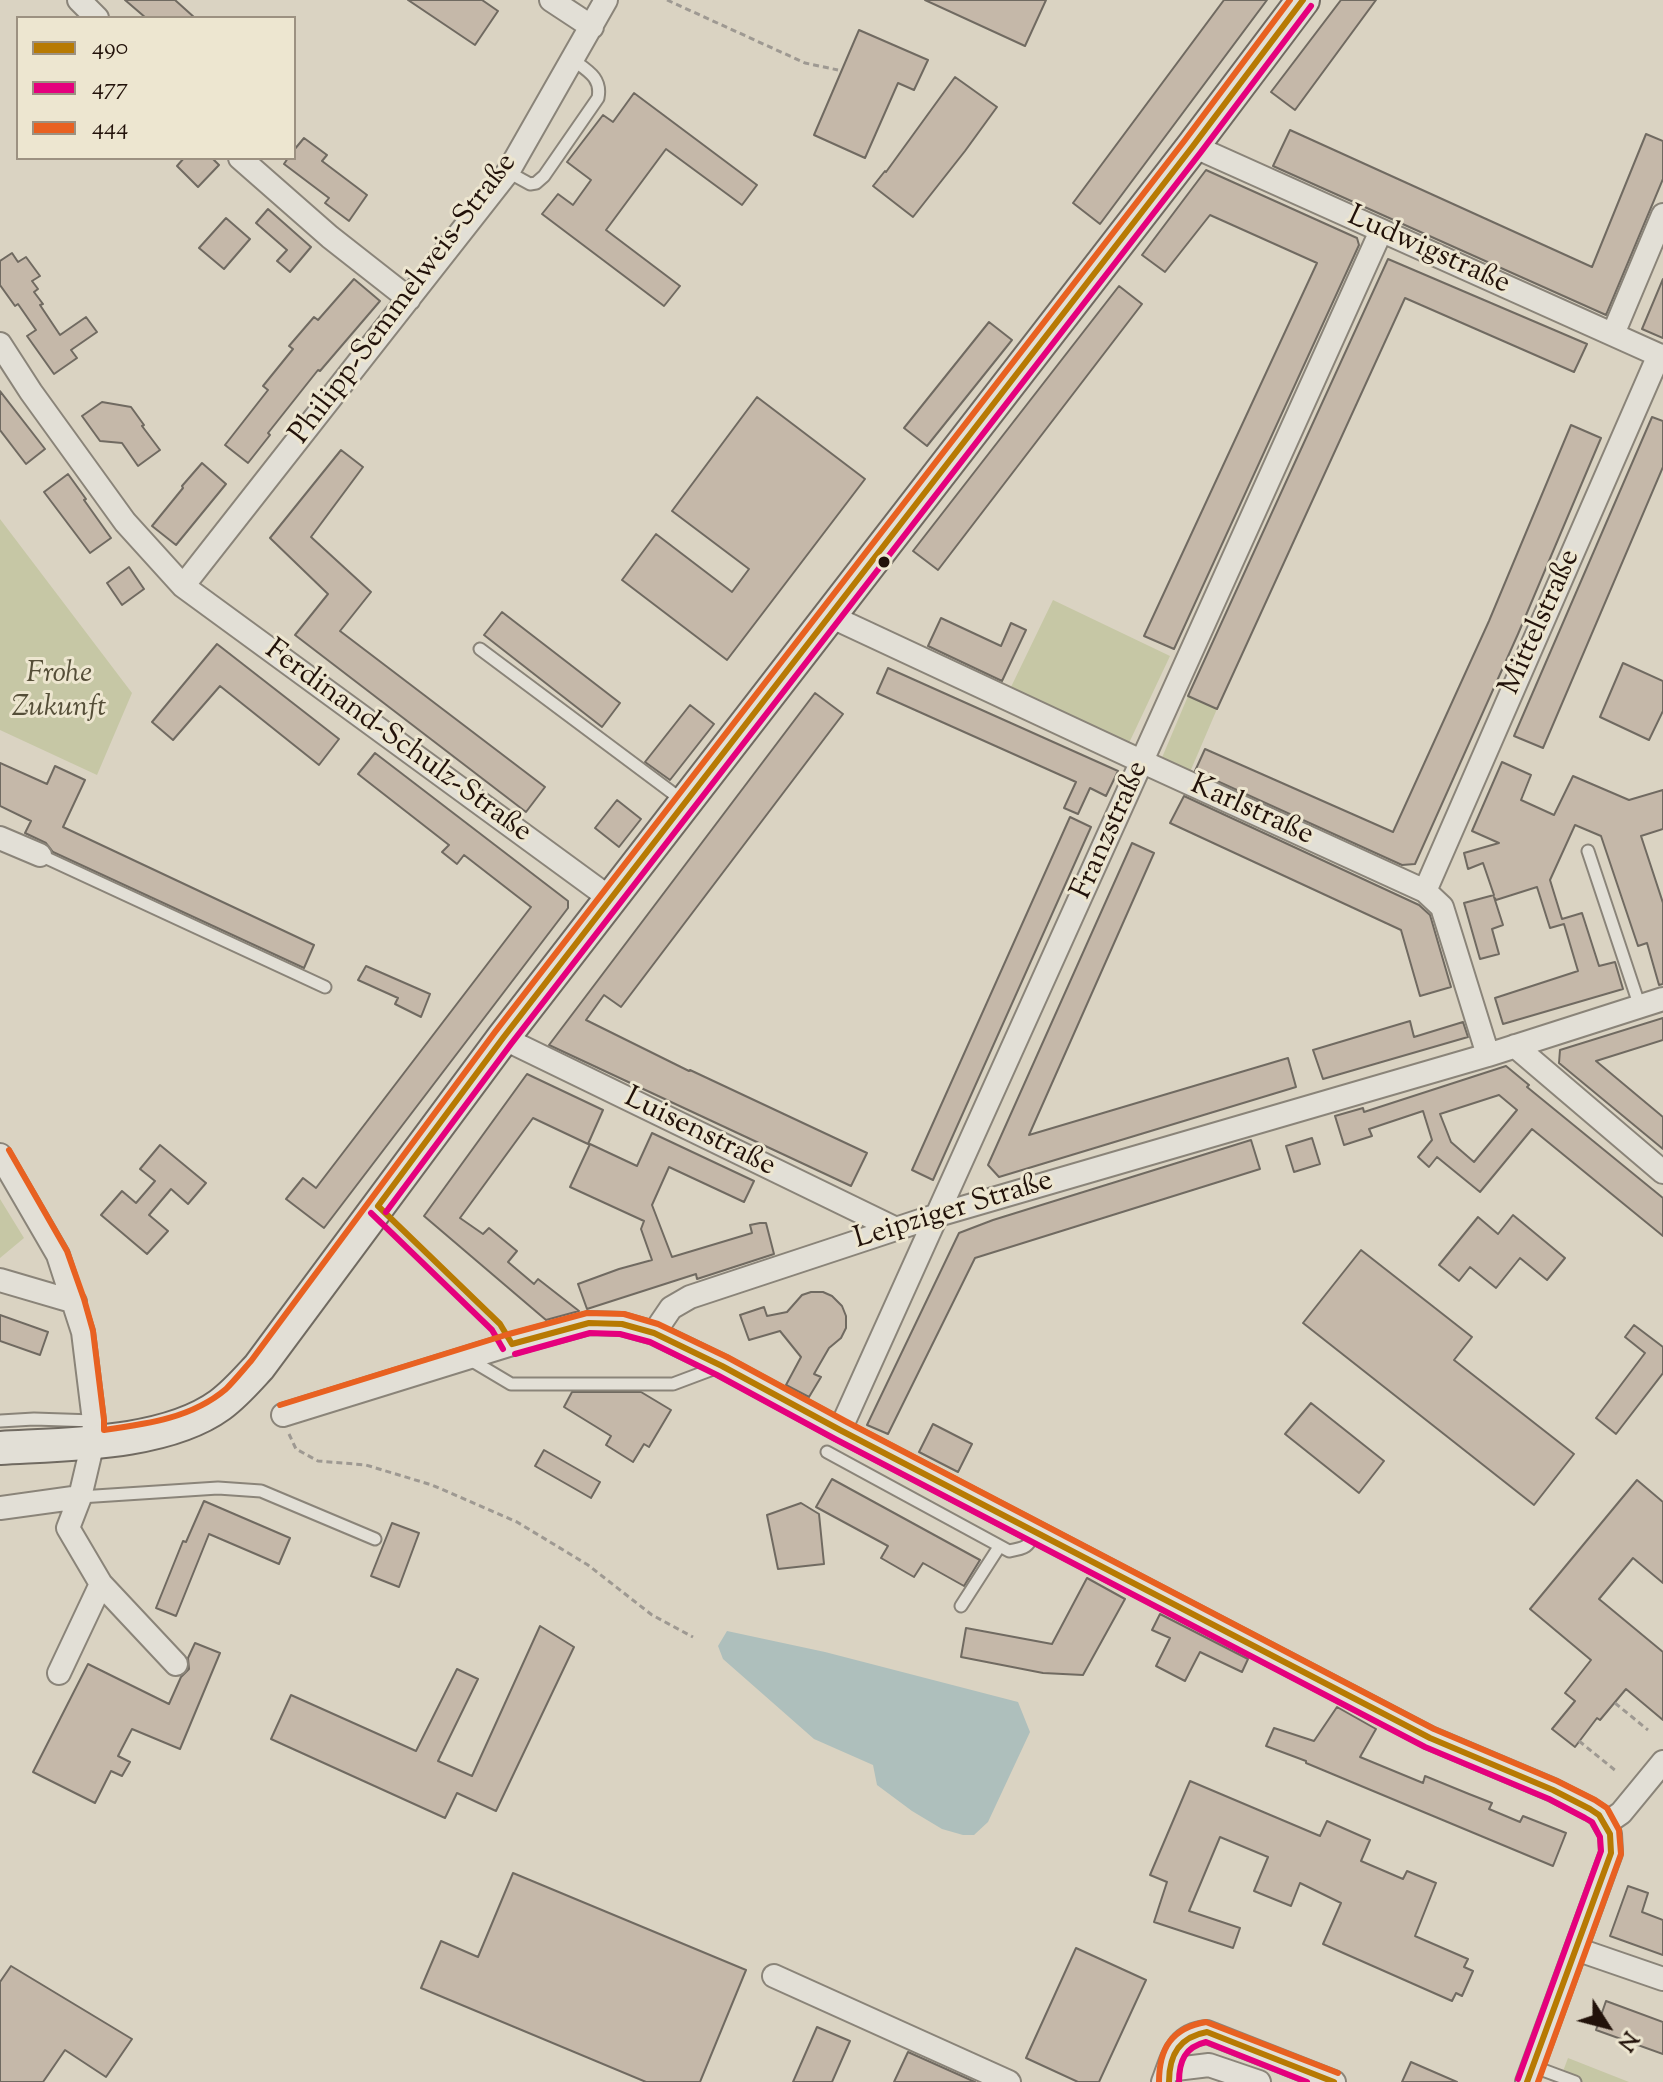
<!DOCTYPE html>
<html>
<head>
<meta charset="utf-8">
<style>
	body { margin:0 }
	#map { position:relative; width:1663px; height:2082px; overflow:hidden; background:#dad3c2; font-family:"Sorts Mill Goudy",serif }
	canvas { display:block }
	.legend { position:absolute; left:16px; top:16px; width:280px; height:144px; box-sizing:border-box; background:#ede6d0; border:2px solid #9c9181; margin:0; padding:10px 14px; list-style:none; font-size:24px; color:#22120a }
	.legend li { display:flex; align-items:center; gap:16px; height:40px }
	.legend b { width:40px; border:2px solid #9c9181 }
	.north { position:absolute; left:1567px; top:1986px; width:80px; height:80px; -webkit-text-stroke:6px #ede6d0; paint-order:stroke; rotate:126deg; font-size:22px; font-weight:700; line-height:32px; text-align:center; color:#22120a }
	.north::after { content:''; display:block; margin:auto; width:28px; height:36px; background:#22120a; clip-path:polygon(50% 0,100% 100%,50% 72%,0 100%) }
</style>
</head>
<body>
<div id="map">
<canvas width="1663" height="2082"></canvas>
<ul class="legend">
<li><b style="height:10px;background:#b77a03"></b>490</li>
<li><b style="height:10px;background:#e5007d"></b>477</li>
<li><b style="height:10px;background:#e86121"></b>444</li>
</ul>
<div class="north">N</div>
</div>
<script>
const c = document.querySelector('canvas').getContext('2d');
c.lineJoin = 'round';
function paint(path, color) {
  c.fillStyle = color;
  c.fill(path, 'evenodd');
}
function strokePath(path, color, width, dash) {
  c.strokeStyle = color;
  c.lineWidth = width;
  c.lineCap = dash ? 'butt' : 'round';
  c.setLineDash(dash || []);
  c.stroke(path);
}
function drawText(font, color, halo, rows, align = 'center') {
  c.font = font + ' "Sorts Mill Goudy",serif';
  c.lineWidth = 6;
  c.setLineDash([]);
  c.textBaseline = 'middle';
  c.strokeStyle = halo;
  c.fillStyle = color;
  for (const [text, x, y, turn = 0] of rows) {
    c.save();
    c.translate(x, y);
    c.rotate((+turn || 0) * Math.PI / 180);
    c.textAlign = isNaN(turn) ? turn : align;
    if (halo) c.strokeText(text, 0, 0);
    c.fillText(text, 0, 0);
    c.restore();
  }
}
const green = new Path2D(`
	M0 519 132 693 97 775 0 730Z
	M1053 600 1170 656 1129 743 1011 687Z
	M1188 696 1217 709 1190 772 1161 760Z
	M0 1199 24 1238 0 1258Z
	M1568 2058 1629 2082H1559Z`);
const water = new Path2D(`
	M727 1631 825 1652 1018 1702 1030 1732 988 1822 974 1835H963L942 1829 912 1811 877 1785 873 1765 814 1739 723 1659 718 1646Z`);
const building = new Path2D(`
	M125 0H175L195 18H146Z
	M408 0H482L498 11 475 45Z
	M925 0H1046L1025 46Z
	M1224 0H1267L1100 224 1073 203Z
	M1341 0H1376L1295 110 1271 92Z
	M859 30 928 60 914 90 898 83 865 158 814 135Z
	M955 77 997 107 965 151 913 217 873 186 885 171 886 172Z
	M634 93 757 185 742 205 666 149 606 230 680 286 664 306 542 214 558 194 573 205 591 180 567 162 603 115 613 122Z
	M1290 130 1592 267 1646 134 1663 141V179L1606 315 1273 166Z
	M304 138 327 155 322 161 367 195 349 221 325 203 329 198 284 164 288 158H294V150Z
	M184 158H212L219 165 198 187 177 166Z
	M1206 170 1357 238 1359 245 1174 649 1144 636 1317 263 1210 215 1165 272 1142 255Z
	M268 209 311 247 290 272 277 261 287 250 256 223Z
	M226 218 250 239 224 269 199 248Z
	M12 253 18 262 26 257 40 276 32 281 38 289 34 292 43 304 40 305 60 335 86 317 97 332 71 350 77 358 54 374 27 336 36 330 18 304 15 306 0 285V261Z
	M1388 259 1587 344 1574 372 1405 298 1217 709 1188 696Z
	M354 279 380 301 320 371 318 370 268 433 270 435 248 463 225 445 268 390 263 386 293 349 289 346 314 317 318 320Z
	M1663 279V338L1642 329Z
	M1119 286 1142 304 938 570 913 551Z
	M989 322 1012 340 927 446 904 428Z
	M0 391 45 449 26 464 0 430Z
	M757 397 865 479 727 660 622 580 656 534 732 592 749 569 672 511Z
	M102 402 131 407 144 425 142 426 160 450 138 466 122 443 100 441 82 416Z
	M1652 417 1663 421V467L1543 748 1514 736Z
	M1571 425 1601 438 1518 634 1415 864 1402 865 1195 771 1205 749 1393 832 1489 621Z
	M341 450 363 467 311 537 371 592 340 631 545 787 526 812 295 635 328 594 270 538Z
	M202 463 226 484 176 545 152 526 183 488 182 486Z
	M68 474 86 499 84 500 111 538 90 553 44 492Z
	M129 567 144 589 122 605 107 583Z
	M502 612 620 703 602 727 484 635Z
	M941 618 1001 646 1011 623 1026 630 1002 681 928 646Z
	M217 644 339 739 319 765 220 686 173 740 152 722Z
	M1623 663 1663 681V711L1649 740 1600 717Z
	M888 668 1118 771 1106 796 1090 788 1078 814 1064 808 1076 782 877 693Z
	M815 693 843 714 621 1007 604 995 586 1020 689 1071 690 1070 867 1153 851 1186 549 1045Z
	M690 705 714 724 670 780 645 762Z
	M375 753 568 901V908L324 1228 286 1199 303 1178 316 1188 531 907 464 855 457 864 442 852 449 845 358 774Z
	M1502 762 1531 775 1521 800 1554 815 1573 776 1629 800 1663 790V829L1641 836 1663 903V984L1659 985 1647 943 1638 946 1601 836 1575 825 1550 880 1562 919 1582 913 1599 966 1615 962 1623 989 1503 1024 1495 998 1578 971 1564 924 1550 928 1537 887 1496 900 1494 897 1503 925 1492 929 1499 954 1480 959 1464 903 1494 895 1483 863 1468 869 1464 853 1499 843 1472 831Z
	M0 763 47 784 55 766 85 780 63 827 314 945 304 968 53 852 46 843 25 833 31 821 0 806Z
	M1184 796 1419 905 1430 915 1451 987 1420 996 1401 930 1170 823Z
	M617 800 641 819 619 847 595 828Z
	M1070 817 1091 827 933 1180 912 1170Z
	M1132 843 1154 853 1029 1135 1288 1058 1296 1087 999 1177 988 1165Z
	M366 966 430 994 421 1017 395 1004 398 998 358 980Z
	M1663 1018V1040L1596 1061 1663 1117V1149L1559 1063 1560 1050Z
	M1410 1021 1414 1037 1463 1022 1468 1037 1323 1079 1313 1050Z
	M1506 1066 1529 1085 1527 1087 1663 1198V1236L1532 1129 1480 1192 1437 1157 1429 1167 1418 1157 1432 1140 1423 1111 1369 1129 1372 1136 1344 1145 1335 1116 1363 1108 1364 1112ZM1499 1095 1517 1110 1474 1162 1451 1142 1440 1114Z
	M527 1074 603 1110 588 1144 533 1118 460 1218 483 1234 489 1228 517 1251 508 1262 534 1284 538 1279 579 1311 546 1320 424 1216Z
	M652 1133 754 1181 744 1202 669 1167 652 1205 672 1257 752 1233 750 1225 760 1223H766L774 1254 697 1279 696 1274 587 1309 578 1284 619 1269 652 1260 641 1229 644 1221 570 1187 590 1144 637 1166Z
	M1312 1138 1320 1164 1294 1172 1286 1146Z
	M1251 1140 1260 1169 975 1258 888 1434 867 1425 959 1233 993 1220Z
	M160 1145 206 1183 188 1204 171 1189 149 1215 168 1231 147 1254 101 1215 122 1191 136 1203 155 1181 140 1169Z
	M1513 1215 1565 1258 1547 1280 1520 1258 1496 1288 1470 1267 1459 1281 1439 1265 1478 1217 1498 1234Z
	M1361 1250 1472 1337 1454 1360 1574 1454 1534 1505 1303 1323Z
	M811 1292H823L832 1296 842 1306 846 1316V1328L841 1338 829 1348 814 1374 821 1377 809 1397 786 1385 801 1357 780 1331 749 1340 740 1315 764 1307 767 1316 787 1312 802 1295Z
	M0 1315 48 1332 40 1355 0 1341Z
	M1634 1325 1663 1347V1373L1616 1434 1596 1418 1645 1353 1625 1337Z
	M572 1392H641L671 1410 649 1447 644 1444 633 1462 606 1445 611 1436 564 1407Z
	M1311 1403 1384 1461 1359 1493 1285 1434Z
	M933 1424 972 1444 958 1472 919 1452Z
	M544 1450 600 1482 591 1498 535 1466Z
	M832 1479 980 1560 964 1586 923 1563 914 1577 881 1558 888 1546 816 1507Z
	M1637 1480 1663 1502V1583L1633 1558 1599 1599 1663 1652V1720L1626 1689 1600 1720 1597 1718 1575 1747 1552 1729 1575 1701 1565 1693 1591 1660 1530 1609Z
	M204 1501 290 1538 279 1564 209 1534 176 1616 156 1608 183 1541 186 1542Z
	M801 1503 819 1514 824 1564 778 1569 767 1515Z
	M392 1523 419 1533 399 1587 371 1576Z
	M1087 1578 1125 1599 1083 1675 1043 1673 961 1657 966 1628 1052 1644Z
	M1160 1614 1248 1659 1242 1672 1200 1652 1185 1681 1156 1666 1170 1638 1152 1630Z
	M540 1626 574 1647 496 1811 457 1793 445 1818 271 1739 291 1695 416 1751 457 1669 478 1679 438 1761 472 1776Z
	M195 1643 220 1653 180 1749 132 1729 118 1756 130 1762 122 1776 111 1771 95 1803 33 1772 88 1664 169 1704 181 1677 189 1669 188 1658Z
	M1337 1707 1376 1729 1360 1757 1423 1783 1425 1776 1469 1794 1492 1803 1489 1809 1520 1822 1523 1816 1566 1833 1553 1866 1306 1763V1761L1266 1746 1274 1728 1314 1741Z
	M1190 1781 1320 1836 1327 1821 1370 1840 1361 1861 1403 1879 1407 1871 1436 1883 1415 1936 1468 1959 1464 1967 1473 1971 1462 1996 1456 1993 1452 2001 1323 1944 1341 1903 1300 1883 1291 1906 1254 1891 1268 1857 1220 1837 1189 1911 1240 1928 1233 1948 1154 1922 1167 1882 1150 1875Z
	M513 1873 746 1970 700 2082H646L421 1988 441 1941 478 1957Z
	M1628 1886 1648 1893 1642 1912 1663 1920V1955L1610 1936Z
	M1076 1948 1146 1980 1099 2082H1078L1026 2058Z
	M11 1966 132 2039 106 2077 65 2050 43 2082H0V1982Z
	M1606 2001 1663 2022V2054L1596 2030Z
	M817 2027 850 2041 832 2082H793Z
	M908 2052 975 2082H894Z
	M1411 2062 1457 2082H1402Z`);
const path = new Path2D(`
	M667 0 805 63 838 70
	M289 1434 296 1449 318 1461 366 1465 432 1485 517 1522 588 1565 652 1615 693 1637
	M1615 1703 1648 1730
	M1579 1741 1616 1771`);
const service = new Path2D(`
	M508 172 530 184 536 183 544 176 598 98C602 78 588 71 573 60
	M480 649 682 800
	M1588 851 1640 1007
	M40 855 325 987
	M469 1359 511 1384H673L721 1366
	M0 1421 34 1419 94 1421
	M827 1452 1009 1551C1026 1548 1028 1547 1036 1532
	M80 1497 218 1488 261 1491 375 1539
	M961 1606 999 1547
	M1532 2066 1575 2082`);
const minor = new Path2D(`
	M79 0 97 18
	M551 0 592 27
	M1193 146 1663 357
	M240 158 330 237 409 299
	M1613 334 1663 215
	M0 344 31 392 125 522 183 586 611 899
	M183 586 508 172 606 0
	M830 616 1143 762 1425 891 1442 907 1488 1055
	M0 838 40 855
	M1425 891 1659 355
	M503 1038 896 1229
	M1515 1046 1663 1172
	M0 1155 58 1255 83 1332 94 1421 93 1442 80 1497 0 1508
	M0 1280 75 1302
	M654 1333 671 1308 690 1297 938 1215 1488 1055 1663 999
	M283 1415 512 1344 589 1323 622 1324 654 1333 722 1366 840 1430 1430 1738 1553 1790 1590 1809 1599 1815 1610 1834 1611 1853 1527 2082
	M840 1430 1381 231
	M101 1584 176 1664
	M59 1673 101 1584 68 1528 80 1497
	M1605 1824 1621 1813 1663 1762
	M1576 1949 1663 1979
	M774 1976 1009 2082
	M1168 2070 1209 2065 1259 2082
	M1163 2082C1173 2056 1176 2035 1207 2032L1334 2082`);
const secondary = new Path2D(`
	M0 1448C66 1444 165 1445 220 1405 235 1394 247 1380 259 1367L503 1038 1193 146 1303 0`);
const bus1 = new Path2D(`
	M378 1206 503 1038 1193 146 1303 0
	M378 1206 500 1324 512 1344
	M512 1344 589 1323 622 1324 654 1333 722 1366 840 1430 1430 1738 1553 1790 1590 1809 1599 1815 1610 1834 1611 1853 1527 2082
	M1169 2082C1169 2055 1179 2037 1207 2032L1334 2082`);
const bus2 = new Path2D(`
	M386 1212 511 1044 1201 152 1311 6
	M371 1213 492 1330 503 1349
	M515 1354 590 1333 620 1334 650 1342 717 1375 835 1439 1425 1747 1549 1799 1585 1818 1592 1822 1600 1837 1601 1851 1518 2079
	M1179 2082C1179 2061 1185 2047 1206 2042L1307 2082`);
const bus3 = new Path2D(`
	M9 1150 67 1251 84 1299 93 1331 104 1420V1430C147 1424 192 1418 226 1389 235 1380 243 1370 251 1361L495 1032 1185 140 1290 0
	M280 1405 509 1334 587 1313 624 1314 658 1324 727 1357 845 1421 1434 1729 1557 1781 1595 1800 1607 1808 1619 1830 1621 1854 1538 2082
	M1159 2082C1159 2048 1172 2028 1206 2022L1338 2073`);
const markers = [
	[884,562,7,"#22120a"]
];
const streetNames = [
	["Ludwigstraße",1428,252,24],
	["Philipp-Semmelweis-Straße",405,300,-53],
	["Mittelstraße",1542,623,-66],
	["Ferdinand-Schulz-Straße",397,743,36],
	["Karlstraße",1251,812,24],
	["Franzstraße",1112,831,-66],
	["Luisenstraße",699,1134,26],
	["Leipziger Straße",954,1212,-17]
];
const parkNames = [
	["Frohe",59,676],
	["Zukunft",59,710]
];
paint(green, '#c6c7a5');
paint(water, '#aebfbc');
paint(building, '#c5b8a9');
strokePath(building, '#706a61', 2);
strokePath(service, '#8a8479', 15);
strokePath(minor, '#8a8479', 26);
strokePath(secondary, '#706a61', 36);
strokePath(path, '#9e9992', 3, [6, 4]);
strokePath(service, '#e2dfd6', 11);
strokePath(minor, '#e2dfd6', 22);
strokePath(secondary, '#e2dfd6', 32);
strokePath(bus1, '#b77a03', 6);
strokePath(bus2, '#e5007d', 6);
strokePath(bus3, '#e86121', 6);
for (const [x, y, r, color] of markers) {
  const dot = new Path2D();
  dot.arc(x, y, r, 0, 2 * Math.PI);
  c.fillStyle = color;
  c.fill(dot);
  strokePath(dot, '#ede6d0', 3);
}
drawText('30px', '#22120a', '#ede6d0', streetNames);
drawText('italic 30px', '#554e38', '#ede6d0', parkNames);
</script>
</body>
</html>
